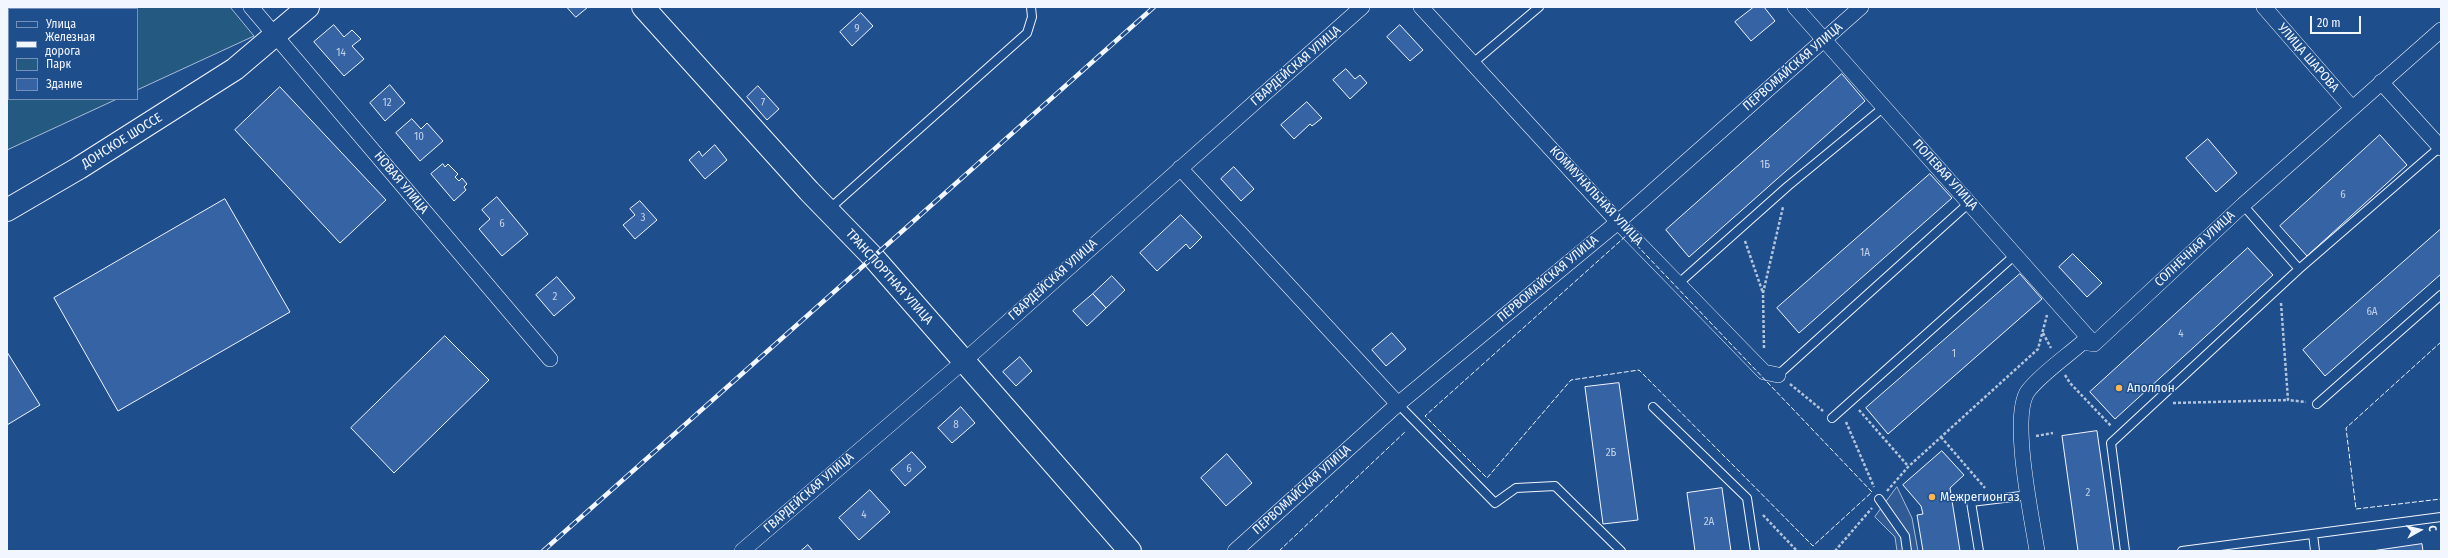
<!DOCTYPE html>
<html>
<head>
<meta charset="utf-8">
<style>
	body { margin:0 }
	#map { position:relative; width:2448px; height:558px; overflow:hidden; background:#1f4e8c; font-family:"Fira Sans Condensed",sans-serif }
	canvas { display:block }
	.frame { position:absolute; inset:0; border:8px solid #f2f6ff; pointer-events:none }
	.legend { position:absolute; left:8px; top:8px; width:130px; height:92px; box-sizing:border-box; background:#1f4e8c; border:1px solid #7391ba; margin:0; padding:5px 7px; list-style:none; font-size:12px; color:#f2f6ff }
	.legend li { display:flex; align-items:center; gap:8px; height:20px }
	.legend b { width:20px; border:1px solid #7391ba }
	.north { position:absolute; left:2400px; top:510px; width:40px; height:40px; -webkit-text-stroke:3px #1f4e8c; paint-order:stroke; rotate:82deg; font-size:11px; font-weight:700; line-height:16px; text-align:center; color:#f2f6ff }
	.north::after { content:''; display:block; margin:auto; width:14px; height:18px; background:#f2f6ff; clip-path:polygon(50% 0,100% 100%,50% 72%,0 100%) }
	.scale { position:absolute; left:2310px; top:16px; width:51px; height:18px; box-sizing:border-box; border:2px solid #f2f6ff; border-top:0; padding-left:5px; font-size:12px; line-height:14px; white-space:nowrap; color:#f2f6ff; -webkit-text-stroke:3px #1f4e8c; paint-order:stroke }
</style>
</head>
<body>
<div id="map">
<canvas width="2448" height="558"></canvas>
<div class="frame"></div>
<ul class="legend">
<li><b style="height:5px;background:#1f4e8c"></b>Улица</li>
<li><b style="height:5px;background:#f2f6ff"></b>Железная дорога</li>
<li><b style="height:11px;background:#245a82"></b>Парк</li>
<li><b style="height:11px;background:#3563a3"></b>Здание</li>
</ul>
<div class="north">С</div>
<div class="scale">20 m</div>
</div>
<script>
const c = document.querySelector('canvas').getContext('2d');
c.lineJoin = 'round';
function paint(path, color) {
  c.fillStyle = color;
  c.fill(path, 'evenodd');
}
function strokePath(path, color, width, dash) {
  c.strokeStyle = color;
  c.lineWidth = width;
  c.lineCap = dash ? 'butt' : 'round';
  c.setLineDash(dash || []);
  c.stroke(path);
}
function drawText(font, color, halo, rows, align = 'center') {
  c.font = font + ' "Fira Sans Condensed",sans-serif';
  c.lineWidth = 3;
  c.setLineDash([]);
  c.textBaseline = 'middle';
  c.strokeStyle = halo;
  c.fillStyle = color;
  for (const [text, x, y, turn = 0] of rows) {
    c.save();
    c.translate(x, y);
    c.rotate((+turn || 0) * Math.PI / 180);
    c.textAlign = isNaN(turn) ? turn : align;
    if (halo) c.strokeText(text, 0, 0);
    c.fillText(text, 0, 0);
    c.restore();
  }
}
const green = new Path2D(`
	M7 7H230L254 36 137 90V9H9V99H117L7 150Z`);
const parking = new Path2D(`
	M1897 487 1912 518 1918 551H1897L1895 537 1875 517Z`);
const building = new Path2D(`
	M567 7H588L576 17Z
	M1754 7H1764L1775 21 1751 41 1735 22Z
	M861 13 873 26 852 46 840 32Z
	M334 25 344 37 352 30 361 39 352 46 364 59 344 76 314 42Z
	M1400 25 1423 50 1410 61 1387 37Z
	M1346 69 1355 79 1360 75 1367 83 1350 99 1333 80Z
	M1842 74 1865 101 1689 257 1666 230Z
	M390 85 405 103 385 121 370 103Z
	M758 86 779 109 767 120 747 97Z
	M280 87 386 200 340 243 235 130Z
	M1307 102 1322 118 1312 126 1310 124 1294 139 1281 125Z
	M412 119 421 129 427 123 443 141 420 161 396 133Z
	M2380 135 2407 165 2307 256 2280 226Z
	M2208 139 2237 173 2216 192 2186 158Z
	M715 145 727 160 705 179 689 160 699 151 702 156Z
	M443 164 445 167 448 164 458 174 455 177 459 181 462 178 467 184 464 187 466 190 454 201 431 174Z
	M1234 167 1254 189 1241 201 1221 179Z
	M1930 174 1952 198 1799 333 1777 308Z
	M497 197 528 234 502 256 479 229 490 219 482 210Z
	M225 199 290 312 118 411 54 298Z
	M640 201 657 220 635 239 623 225 635 215 630 209Z
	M1181 215 1202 237 1190 249 1186 244 1157 271 1140 253Z
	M2441 229V274L2325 376 2303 350Z
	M2248 248 2273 275 2115 419 2090 392Z
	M2073 254 2102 283 2087 297 2059 267Z
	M2020 274 2042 299 1888 434 1866 408Z
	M1112 276 1125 290 1106 308 1093 294Z
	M557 277 575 298 554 316 536 295Z
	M1093 294 1106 308 1087 326 1073 311Z
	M1392 333 1406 349 1386 366 1372 350Z
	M445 336 489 380 394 473 351 428Z
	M7 352 40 405 7 425Z
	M1020 357 1032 371 1016 386 1003 372Z
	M1619 383 1638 520 1603 524 1585 387Z
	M961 407 975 423 952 443 938 428Z
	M2097 431 2114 551H2078L2062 436Z
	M1942 451 1964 475 1950 488 1960 551H1923L1917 515 1923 514 1921 506 1903 485Z
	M912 452 926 467 905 486 891 470Z
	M1227 454 1252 483 1226 506 1201 478Z
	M1722 488 1731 551H1695L1687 493Z
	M870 490 890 512 859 540 839 518Z
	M2422 544 2423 551H2372Z
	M808 545 813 551H801Z`);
const path = new Path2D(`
	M1745 241 1763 293
	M2281 303 2288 400 2306 402
	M2043 333 2051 348
	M1764 348 1763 293 1783 207
	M2065 375 2070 383 2111 426
	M1790 384 1823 411
	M2173 403 2288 400
	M1859 410 1908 466
	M1846 422 1874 487
	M2036 436 2053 433
	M1941 437 1985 488
	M1887 491 1908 467 2038 349 2047 315
	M1763 515 1797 551
	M1835 551 1872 508`);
const lane = new Path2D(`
	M1473 63 1539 7
	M2243 205 2299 269 2440 147
	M828 210 1027 33 1032 17 1031 7
	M1679 283 1788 186 1884 107
	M1778 375 1969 203
	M1398 404 1495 503 1516 488 1555 486 1621 551
	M2317 404 2441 295
	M1653 407 1747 498 1755 551
	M1832 418 2015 255
	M1879 499 1905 536 1907 551
	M2313 534 2315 551
	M1979 551 1971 502 2029 495
	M2125 551 2111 443 2299 269
	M2182 551 2441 517`);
const street = new Path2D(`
	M251 7 550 359
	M1421 7 1618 222 1764 372 1778 375
	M1795 7 2094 344
	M2264 7 2352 108
	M2381 82 2441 148
	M1180 168 1398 404
	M2094 344 2243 205 2441 30
	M742 551 964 361 1362 7
	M1235 551 1398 404 1618 222 1861 7
	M2037 551C2032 518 2010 416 2028 391 2041 374 2066 357 2083 342L2094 344`);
const secondary = new Path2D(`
	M643 7 809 191 873 257 1130 551
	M7 210 79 168 235 69 308 7`);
const rail = new Path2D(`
	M543 551 1154 7`);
const fence = new Path2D(`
	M1627 235 1872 492 1813 546 1639 370 1571 380 1487 478 1425 416Z
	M2441 342 2346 428 2356 509 2441 499
	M1279 551 1406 431`);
const markers = [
	[2119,388,4,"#ffb74d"],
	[1932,497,4,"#ffb74d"]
];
const numberNames = [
	["9",857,29],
	["14",341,53],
	["12",387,103],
	["7",763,103],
	["10",419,137],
	["1Б",1765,165],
	["6",2343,195],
	["3",643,218],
	["6",502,224],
	["1А",1865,253],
	["2",555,297],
	["6А",2372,312],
	["4",2181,334],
	["1",1954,354],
	["8",956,425],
	["2Б",1611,453],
	["6",909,469],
	["2",2088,493],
	["4",864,515],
	["2А",1709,522]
];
const streetNames = [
	["УЛИЦА ШАРОВА",2308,58,49],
	["ГВАРДЕЙСКАЯ УЛИЦА",1296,66,-41],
	["ПЕРВОМАЙСКАЯ УЛИЦА",1793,67,-41],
	["ДОНСКОЕ ШОССЕ",122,141,-32],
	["ПОЛЕВАЯ УЛИЦА",1945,175,48],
	["НОВАЯ УЛИЦА",401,183,50],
	["КОММУНАЛЬНАЯ УЛИЦА",1596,196,47],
	["СОЛНЕЧНАЯ УЛИЦА",2195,249,-43],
	["ТРАНСПОРТНАЯ УЛИЦА",889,277,48],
	["ПЕРВОМАЙСКАЯ УЛИЦА",1548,279,-40],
	["ГВАРДЕЙСКАЯ УЛИЦА",1053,280,-42],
	["ПЕРВОМАЙСКАЯ УЛИЦА",1302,490,-42],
	["ГВАРДЕЙСКАЯ УЛИЦА",809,493,-41]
];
const poiNames = [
	["Аполлон",2127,388],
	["Межрегионгаз",1940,497]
];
paint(green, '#245a82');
strokePath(green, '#a8bbd7', 1);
paint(parking, '#305b95');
strokePath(parking, '#a8bbd7', 1);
paint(building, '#3563a3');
strokePath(building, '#f2f6ff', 1);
strokePath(lane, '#f2f6ff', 10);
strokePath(street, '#f2f6ff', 16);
strokePath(secondary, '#f2f6ff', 24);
strokePath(path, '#b3c4dc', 2.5, [3, 2]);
strokePath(lane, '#1f4e8c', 8);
strokePath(street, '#1f4e8c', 15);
strokePath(secondary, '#1f4e8c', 22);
strokePath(rail, '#f2f6ff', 4.5);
strokePath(rail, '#1f4e8c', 3, [9]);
strokePath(fence, '#f2f6ff', 1, [5, 2]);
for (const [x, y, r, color] of markers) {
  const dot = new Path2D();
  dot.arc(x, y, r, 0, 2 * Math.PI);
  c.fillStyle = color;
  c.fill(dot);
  strokePath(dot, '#1f4e8c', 1.5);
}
drawText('11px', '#c3d1e8', null, numberNames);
drawText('13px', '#f2f6ff', '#1f4e8c', streetNames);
drawText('13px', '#f2f6ff', '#1f4e8c', poiNames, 'left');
</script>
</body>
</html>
